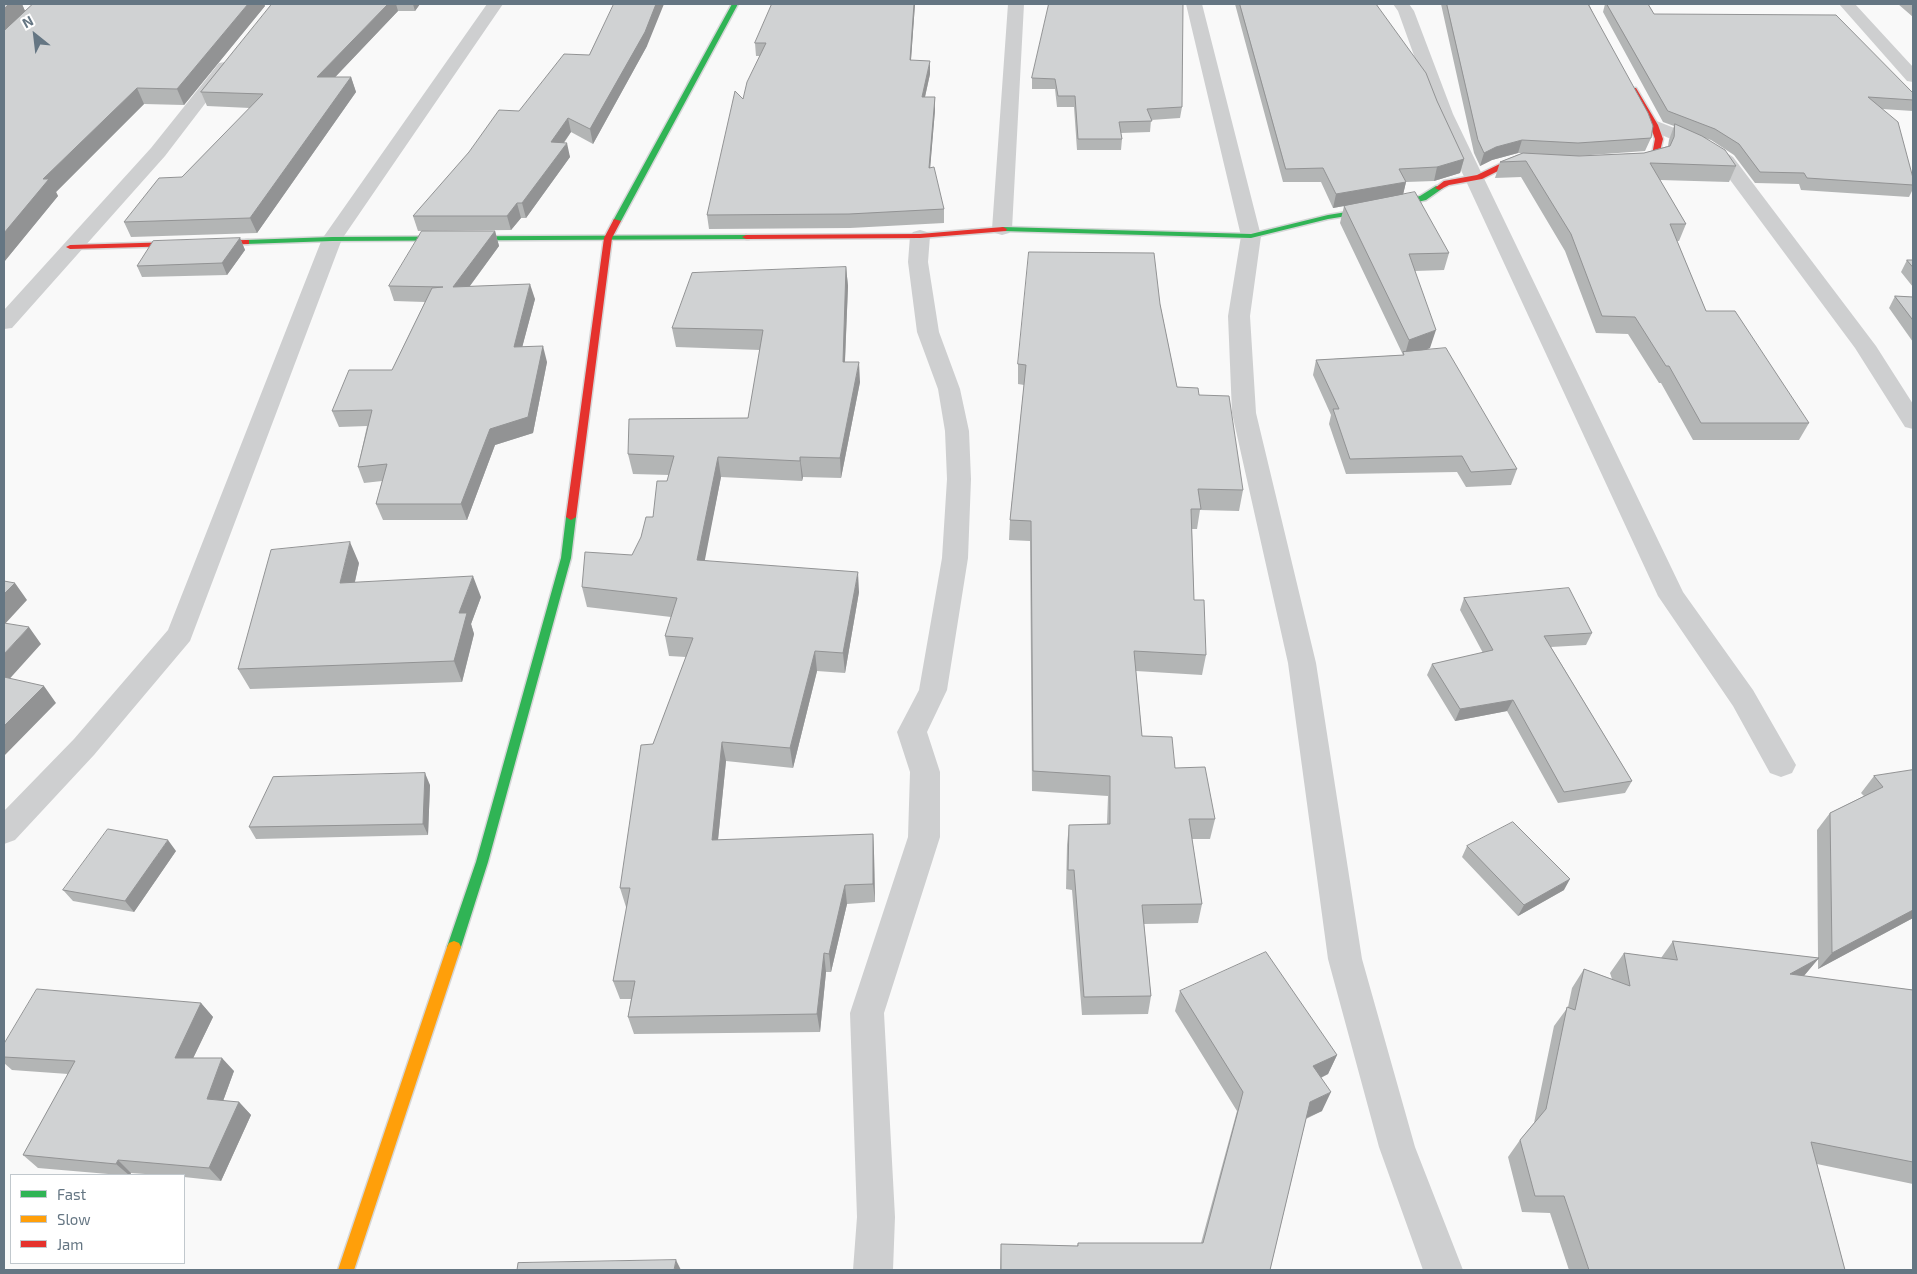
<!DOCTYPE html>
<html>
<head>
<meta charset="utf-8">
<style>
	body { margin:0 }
	#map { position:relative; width:1917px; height:1274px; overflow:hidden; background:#f9f9f9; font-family:"Exo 2",sans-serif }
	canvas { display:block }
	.frame { position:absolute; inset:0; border:5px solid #657683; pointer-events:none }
	.legend { position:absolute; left:10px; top:1174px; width:175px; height:90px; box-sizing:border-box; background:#fff; border:1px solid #c1c8cd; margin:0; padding:6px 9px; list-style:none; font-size:15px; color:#657683 }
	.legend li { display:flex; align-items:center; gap:10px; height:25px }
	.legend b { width:25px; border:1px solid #c1c8cd }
	.north { position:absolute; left:10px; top:10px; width:50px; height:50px; -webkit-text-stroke:4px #fff; paint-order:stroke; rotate:331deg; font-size:14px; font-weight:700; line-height:20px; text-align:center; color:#657683 }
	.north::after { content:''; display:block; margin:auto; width:18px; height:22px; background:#657683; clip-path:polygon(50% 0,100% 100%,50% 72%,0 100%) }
</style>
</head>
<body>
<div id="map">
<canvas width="1917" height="1274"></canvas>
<div class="frame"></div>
<ul class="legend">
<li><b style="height:6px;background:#30b455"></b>Fast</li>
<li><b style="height:6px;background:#ff9f0a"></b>Slow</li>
<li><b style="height:6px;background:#e5322d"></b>Jam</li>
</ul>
<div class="north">N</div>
</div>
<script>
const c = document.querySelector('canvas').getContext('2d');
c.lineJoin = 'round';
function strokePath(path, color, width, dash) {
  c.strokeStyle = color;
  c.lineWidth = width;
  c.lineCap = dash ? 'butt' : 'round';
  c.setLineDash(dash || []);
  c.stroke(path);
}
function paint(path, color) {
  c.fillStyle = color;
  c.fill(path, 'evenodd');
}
const street = new Path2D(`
	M487 4H503L342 239 190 641 94 755 15 840 4 844V811L74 739 168 630 322 239Z
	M1008 4H1024L1012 229 1009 233 1002 235 995 233 992 229Z
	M1186 4H1202L1261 236 1250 316 1256 413 1316 663 1362 959 1415 1147 1463 1270H1423L1379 1147 1328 959 1288 663 1232 413 1228 316 1241 236Z
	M1393 4H1409L1414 11 1453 114 1683 592 1753 690 1796 765 1792 773 1781 777 1770 773 1733 706 1658 596 1435 114 1398 11Z
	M1839 4H1855L1913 67V82L1907 81Z
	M225 62 231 63 233 67 165 156 12 328 4 329V310L151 148 219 63Z
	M1654 120 1710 142 1733 157 1876 346 1913 404V429L1905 427 1855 348 1719 165 1696 150 1648 129 1645 125 1648 121Z
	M920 230 927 232 930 236 928 262 939 332 960 389 969 431 971 479 968 558 947 690 927 732 940 772V837L884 1013 895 1217 893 1270H853L857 1217 850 1013 908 837 910 772 897 732 919 690 942 558 947 479 945 431 938 389 917 332 908 262 910 236 913 232Z`);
const fast = new Path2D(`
	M732 4H738L621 221 614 223 613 221Z
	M1436 186 1443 188 1426 200 1384 210 1328 219 1251 238 1003 231 999 229 1003 227 1251 234 1328 215 1384 206 1420 196Z
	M746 235 750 237 749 239 332 241 246 244 242 242 246 240 332 237Z
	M571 514 576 517 571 558 488 862 461 947 459 951 454 953 449 951 447 947 476 862 561 558 566 517Z`);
const slow = new Path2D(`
	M454 941 459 943 461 947 354 1270H338L447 947 449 943Z`);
const jam = new Path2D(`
	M1630 88H1636L1658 125 1663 139 1658 159 1625 163 1621 161 1625 159 1652 155 1655 139 1650 125 1629 90Z
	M1535 160 1539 162 1538 164 1510 165 1482 179 1449 185 1439 190 1435 188 1444 181 1477 175 1506 161Z
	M614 219 621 221 612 238 576 517 571 520 566 517 604 238Z
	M1003 227 1007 229 1006 231 920 238 746 239 742 237 746 235 920 234Z
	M246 240H249V244L70 249 66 247 70 245Z`);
const wall = new Path2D(`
	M4 4H22L25 11 33 4H264L265 6 184 105 144 104 56 192 58 196 4 262Z
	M272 4H420L415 11H398L335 77H351L356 92 257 233 131 237 124 222 182 177 250 108 207 106 201 92Z
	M772 4H915L911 60 930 74 925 97H935V110L930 168 944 209V223L850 228 709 229 707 215 743 99 760 56H756L755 43Z
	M1049 4 1182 107 1180 118 1151 120 1150 132 1121 133 1122 139 1121 150H1077L1074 107H1057L1055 89H1032V78Z
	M1235 4H1376L1437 101 1464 159 1460 173 1434 181 1406 182 1403 194 1449 253 1444 270 1415 271 1430 348 1424 350 1517 469 1511 485 1466 487 1457 472 1346 474 1329 424 1331 415 1313 375 1316 360 1402 355H1403L1340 223 1344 206 1333 208 1321 182H1283Z
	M1441 4H1589L1651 138 1645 151 1577 156 1644 153 1668 146 1669 140 1674 126 1663 122 1603 12 1605 4H1648L1654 14 1913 93V111L1882 109 1913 178V189L1909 197 1801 190 1799 184 1755 183 1734 155 1711 140 1705 138 1736 166 1729 182 1660 180 1686 224 1679 241H1677L1706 311 1809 423 1799 440H1693L1661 383H1659L1628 334 1596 333 1565 251 1521 177 1495 178 1500 162 1522 153H1518L1492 160 1480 166 1474 153Z
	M1898 4H1913V17Z
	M647 46 593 144 571 132 564 143 570 157 526 218H521L511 230 418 231 413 216 519 111 589 55Z
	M495 231 499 246 470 286 535 299 522 347 547 362 533 433 495 445 467 520H383L376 504 382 481 364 483 358 467 367 426 339 427 332 411 392 370 425 302 394 301 389 286Z
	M240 238 245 250 227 275 142 277 137 266Z
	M1907 260H1913V287L1901 272Z
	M846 267 848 286 845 362 860 382 841 478 803 477 802 481 721 477 704 560 859 592 845 673 817 671 793 768 726 761 718 840 873 834 874 853 875 902 847 904 831 972H826L820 1032 634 1034 628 1017 631 999H620L613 981 627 907H626L620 888 653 744 686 657 669 656 665 636 671 617 587 607 582 587 632 555 653 517 667 481 669 475 633 474 628 454 748 418 760 350 676 347 672 328Z
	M1895 296 1913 297V342L1889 308Z
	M1160 304 1177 387 1199 395 1243 490 1239 511 1200 510 1197 529H1192L1194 600 1206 655 1202 675 1136 671 1142 736 1175 768 1215 819 1210 839H1192L1202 904 1198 923 1144 924 1151 996 1148 1014 1082 1015 1072 890 1066 889 1067 845 1069 825 1107 824 1108 796 1032 791 1030 541 1009 540 1010 520 1024 385 1018 384V364Z
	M359 563 355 582 481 597 471 624 474 634 462 682 250 689 238 669Z
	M1464 598 1592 633 1586 645 1551 647 1632 781 1625 793 1558 803 1507 711 1455 721 1427 675 1432 664 1483 653 1460 610Z
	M1913 770V918L1818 969V959L1804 976 1913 990V1184L1817 1164 1845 1270H1569L1550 1213 1522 1212 1508 1157 1520 1140 1534 1123 1554 1026 1568 1007 1572 988 1584 969 1612 979 1610 973 1624 953 1661 958 1673 941 1818 958 1817 830 1830 813 1864 796 1861 793 1874 776Z
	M430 785 428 835 256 839 249 827Z
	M1467 846 1564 890 1518 916 1462 857Z
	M176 851 134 912 73 901 63 890Z
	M1180 991 1337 1055 1328 1074 1321 1078 1322 1111 1306 1119 1270 1270H1000L1001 1244 1077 1246 1078 1243H1201L1237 1111 1175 1011Z
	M201 1003 213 1017 193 1058 234 1071 223 1101 239 1102 251 1115 221 1181 184 1177V1175H159L131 1173 130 1175H120L38 1168 23 1155 68 1074 12 1070 4 1063V1044Z`);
const shadedWall = new Path2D(`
	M9 4H22L25 11 4 32V9Z
	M248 4H264L265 6 184 105 177 89Z
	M388 4H396L398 11 322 91 317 77Z
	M413 4H420L415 11Z
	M656 4H664L647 46 593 144 590 129Z
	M914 4H915L910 73V60Z
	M930 61V74L922 110V97Z
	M351 77 356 92 257 233 250 218Z
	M137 88 144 104 56 192 58 196 4 262V233L43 179Z
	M935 97V110L929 182V168Z
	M568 118 571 132 554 156 551 142Z
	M1522 140 1518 153 1492 160 1480 166 1484 153 1496 147Z
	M567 143 570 157 526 218 522 203Z
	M1464 159 1460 173 1434 181 1437 167Z
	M1406 182 1403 195 1333 208 1336 194Z
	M517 203 521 218 511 230 507 216Z
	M495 231 499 246 458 302 453 287Z
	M240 238 245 250 227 275 222 263Z
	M846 267 848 286 844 382 843 362Z
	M530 284 535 299 518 363 514 347Z
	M1436 330 1430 348 1404 358 1409 340Z
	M543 346 547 362 533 433 495 445 467 520 461 504 490 429Z
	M859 362 860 382 841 478 840 458Z
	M718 457 721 477 701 580 697 560Z
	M800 457 803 477 802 481 800 461Z
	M350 542 359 563 350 603 340 583Z
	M858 572 859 592 845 673 843 653Z
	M473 576 481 597 471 624 474 634 462 682 454 661 459 613Z
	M15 583 27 600 4 625V594Z
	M29 627 41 644 4 685V654Z
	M815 651 817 671 793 768 790 748Z
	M44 686 56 703 4 756V726Z
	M1513 700 1507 711 1455 721 1460 709Z
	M722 742 726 761 716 859 712 840Z
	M425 773 430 785 428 835 423 824Z
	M873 834 874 853 875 902 873 884Z
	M168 840 176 851 134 912 125 901Z
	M1570 879 1564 890 1518 916 1524 905Z
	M845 885 847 904 831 972 829 954Z
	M1913 910V918L1818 969 1832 953Z
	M824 953 826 972 820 1032 817 1014Z
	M1819 958 1802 978 1790 974Z
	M201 1003 213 1017 187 1071 175 1058Z
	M1337 1055 1328 1074 1305 1085 1313 1066Z
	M222 1058 234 1071 219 1112 207 1099Z
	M1331 1092 1322 1111 1302 1120 1310 1102Z
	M239 1102 251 1115 221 1181 209 1168Z
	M118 1160 131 1173 130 1175H129L116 1164Z
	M676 1260 681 1270H674Z`);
const building = new Path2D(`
	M4 4H9L4 9Z
	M33 4H248L177 89 137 88 43 179H49L4 233V31Z
	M272 4H388L317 77H351L250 218 124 222 159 178 182 177 263 94 201 92Z
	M614 4H656L645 32 590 129 568 118 551 142 567 143 522 203H517L507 216H413L469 152 499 110 519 111 564 54 589 55Z
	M772 4H914L910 60 930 61 922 97H935L929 168 934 167 944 209 849 214 707 215 735 91 743 99 747 82 766 43H755Z
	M1049 4H1183L1182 107 1147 109 1152 121 1119 122 1122 139H1078L1075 96H1058L1055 79 1032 78Z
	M1240 4H1376L1426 73 1437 101 1464 159 1437 167 1399 169 1406 182 1336 194 1323 168 1286 169Z
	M1447 4H1588L1648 113 1653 126 1651 138 1578 143 1522 140 1496 147 1484 153 1478 140Z
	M1607 4H1648L1654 14 1836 15 1913 93V100L1868 97 1898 122 1913 178V185L1807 178 1804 173 1760 172 1739 144 1715 129 1668 111Z
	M1675 124 1702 136 1725 150 1736 166 1650 163 1686 224H1670L1706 311H1735L1809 423H1701L1669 366H1666L1635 317 1602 316 1571 234 1526 161 1500 162 1523 153 1579 156 1644 153 1670 146 1674 137Z
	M1415 192 1449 253 1409 254 1436 330 1409 340 1344 206Z
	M422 231H495L453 287 530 284 514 347 543 346 528 417 490 429 461 504H376L387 464 358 467 372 410 332 411 349 370H392L432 288 443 287 389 286Z
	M240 238 222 263 137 266 153 241Z
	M1029 252 1154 253 1160 304 1177 387 1198 388 1199 395 1229 396 1243 490 1198 489 1201 509H1191L1194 600H1204L1206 655 1134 651 1142 736 1172 737 1175 768 1205 767 1215 819H1189L1202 904 1142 905 1151 996 1084 997 1074 870H1068L1069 825 1110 824V776L1033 771 1031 521 1010 520 1026 365 1018 364Z
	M1907 260H1913V267Z
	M846 267 843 362H859L840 458 800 457V461L718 457 697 560 858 572 843 653 815 651 790 748 722 742 712 840 873 834V884L845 885 829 954 824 953 817 1014 628 1017 635 981H613L630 888H620L641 745 653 744 693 638 665 636 677 598 582 587 585 552 632 555 641 537 646 517H653L657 481H667L674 456 628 454 629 419 748 418 763 330 672 328 692 273Z
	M1895 296 1913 297V320Z
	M1446 348 1517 469 1471 472 1462 456 1350 459 1333 409H1339L1316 360 1404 355 1403 352Z
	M350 542 340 583 473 576 459 613H467L454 661 238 669 271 550Z
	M4 581 15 583 4 594Z
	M1569 588 1592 633 1544 636 1632 781 1564 792 1513 700 1460 709 1432 664 1493 650 1464 598Z
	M4 623 29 627 4 654Z
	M4 677 44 686 4 726Z
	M1913 770V910L1832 953 1830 813 1883 787 1874 776Z
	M425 773 423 824 249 827 273 777Z
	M1513 822 1570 879 1524 905 1467 846Z
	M108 829 168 840 125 901 63 890Z
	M1673 941 1819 958 1790 974 1913 990V1162L1811 1142 1845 1270H1589L1564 1196H1535L1520 1140 1546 1109 1567 1007 1575 1010 1584 969 1630 986 1624 953 1677 960Z
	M1266 952 1337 1055 1313 1066 1331 1092 1310 1102 1270 1270H1001V1244L1078 1246V1243H1203L1243 1092 1180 991Z
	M37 989 201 1003 175 1058H222L207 1099 239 1102 209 1168 118 1160 116 1164 23 1155 75 1061 4 1057V1044Z
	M676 1260 674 1270H517L518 1263Z`);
strokePath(fast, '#d5d6d7', 3);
strokePath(slow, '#d5d6d7', 3);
strokePath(jam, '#d5d6d7', 3);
paint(street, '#cecfd0');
paint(fast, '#30b455');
paint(slow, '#ff9f0a');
paint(jam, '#e5322d');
paint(wall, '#b3b5b5');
paint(shadedWall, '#929394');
paint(building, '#d0d2d3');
strokePath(building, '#929394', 1);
</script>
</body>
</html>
